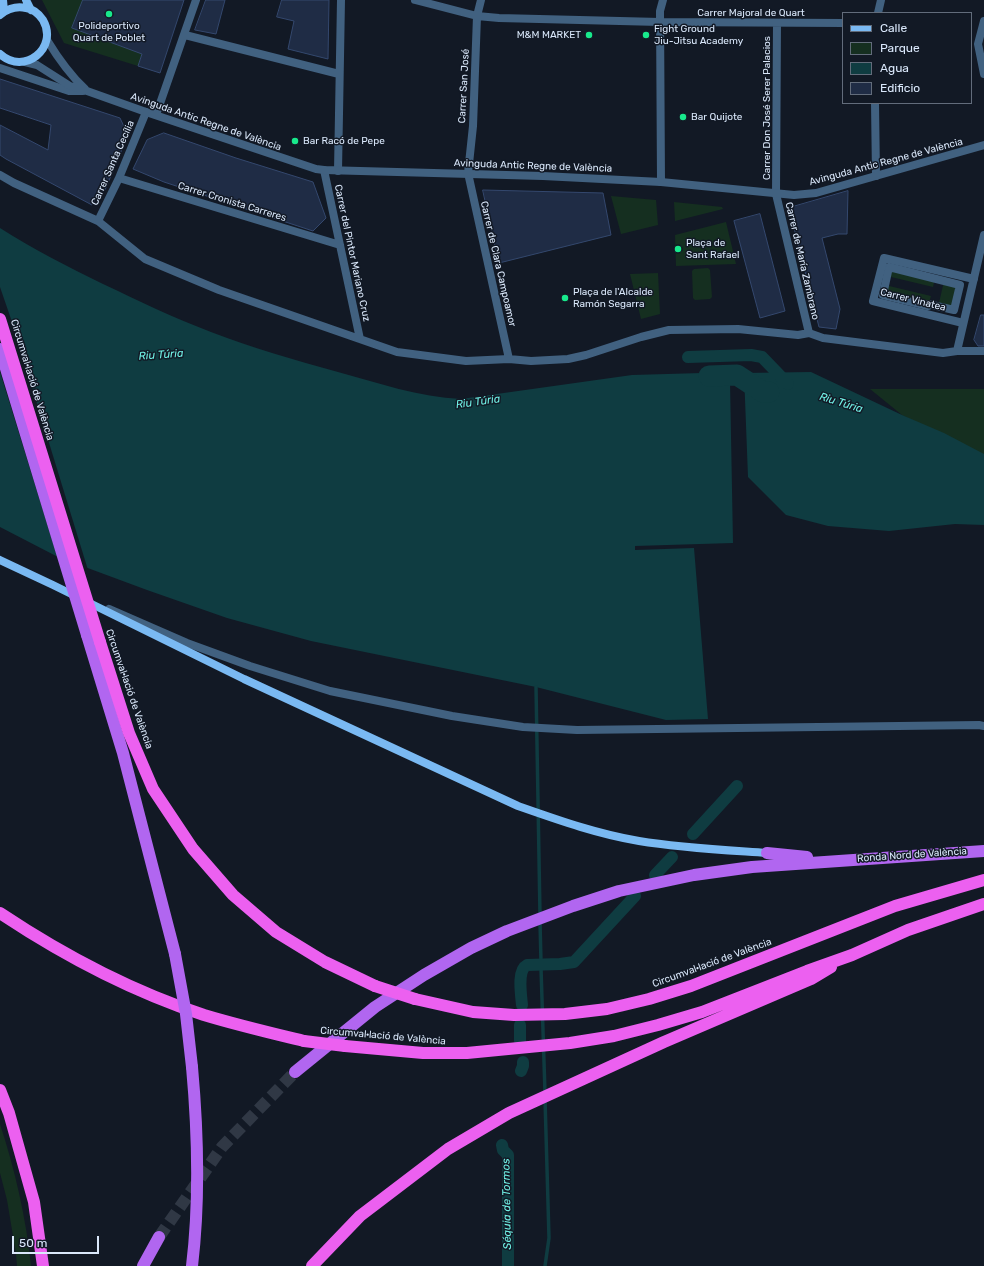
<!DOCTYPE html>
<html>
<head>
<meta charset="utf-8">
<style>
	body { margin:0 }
	#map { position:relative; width:984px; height:1266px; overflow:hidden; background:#121925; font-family:Rubik,sans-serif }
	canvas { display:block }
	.legend { position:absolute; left:842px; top:12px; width:130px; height:92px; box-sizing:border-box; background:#121925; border:1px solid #626c7b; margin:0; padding:5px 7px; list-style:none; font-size:12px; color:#dae8fb }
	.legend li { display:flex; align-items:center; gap:8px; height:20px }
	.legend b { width:20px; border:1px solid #626c7b }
	.scale { position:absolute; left:12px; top:1236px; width:87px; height:18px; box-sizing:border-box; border:2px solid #dae8fb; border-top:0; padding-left:5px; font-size:12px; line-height:14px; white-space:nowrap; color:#dae8fb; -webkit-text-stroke:3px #121925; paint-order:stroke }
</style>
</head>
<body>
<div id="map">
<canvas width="984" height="1266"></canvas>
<ul class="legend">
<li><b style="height:5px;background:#7ab9f2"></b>Calle</li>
<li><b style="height:11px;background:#152f20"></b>Parque</li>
<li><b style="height:11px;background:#0f3c41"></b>Agua</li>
<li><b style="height:11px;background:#1f2c45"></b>Edificio</li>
</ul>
<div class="scale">50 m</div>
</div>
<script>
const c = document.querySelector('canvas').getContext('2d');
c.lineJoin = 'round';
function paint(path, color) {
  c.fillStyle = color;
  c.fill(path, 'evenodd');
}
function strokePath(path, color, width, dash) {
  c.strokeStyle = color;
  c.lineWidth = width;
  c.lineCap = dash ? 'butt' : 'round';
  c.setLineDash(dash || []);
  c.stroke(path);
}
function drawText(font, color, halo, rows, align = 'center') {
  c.font = font + ' Rubik,sans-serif';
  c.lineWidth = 3;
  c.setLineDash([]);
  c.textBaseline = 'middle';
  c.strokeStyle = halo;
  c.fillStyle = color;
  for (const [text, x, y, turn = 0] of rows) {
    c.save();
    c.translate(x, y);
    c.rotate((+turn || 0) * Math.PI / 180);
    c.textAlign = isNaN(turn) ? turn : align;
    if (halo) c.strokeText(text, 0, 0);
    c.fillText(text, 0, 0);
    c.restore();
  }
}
const green = new Path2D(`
	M42 0H161L138 66 64 43Z
	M611 196 656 200 658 225 621 234Z
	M674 202 722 207 723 209 675 221Z
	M726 222 736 264 676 266 675 235Z
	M889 267 935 278 933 287 887 276Z
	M708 268 710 270 712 297 710 299 695 300 693 298 692 271 694 269Z
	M658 273 660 314 641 319 630 274Z
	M944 281 960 285 955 307 939 303Z
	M885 285 931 296 928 306 883 295Z
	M870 389H984V457L902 415Z
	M0 1124C15 1170 26 1217 31 1266H17L16 1254 7 1200 0 1173Z`);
const water = new Path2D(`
	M0 228C33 249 68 267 103 284 139 301 174 318 211 332 252 348 295 360 338 372 378 383 419 397 461 399L632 375 737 372V378L726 379 727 381H730L733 543 635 546V550L694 548 708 719 666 720 536 687 311 641 227 618 147 590 58 557 0 527Z
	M811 372 902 415 944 433 984 454V525L955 524 889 531 828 526 786 515 748 477 744 373Z`);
const pier = new Path2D(`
	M0 287 12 322 88 570 58 559 0 372Z`);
const stream = new Path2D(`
	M536 687 540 915
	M540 922 541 962
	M541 968 545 1093
	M545 1266 549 1238 545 1099`);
const canal = new Path2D(`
	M688 357 751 355 762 357 788 384
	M693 834 737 786
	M655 875 672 857
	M522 1005C521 994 517 970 527 965L560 964 574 962 635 896
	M520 1041V1025
	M521 1071 523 1066V1062
	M502 1145 503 1150 508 1155V1266`);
const river = new Path2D(`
	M709 376 737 375 763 392H769`);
const building = new Path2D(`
	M83 0H184L160 73 138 66 142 54 72 28Z
	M206 0H225L216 34 195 30Z
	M282 0H329L328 59 288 49 294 21 277 17Z
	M0 79 120 118 128 135 105 190 96 198 92 205 6 159 0 155V125L48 150 51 125 0 108Z
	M164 133 236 158 313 182 326 218 313 231 164 182 133 169 147 140Z
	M483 190 603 193 611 235 499 263Z
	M848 191 847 234H838L822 238 840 309 836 329 819 327 789 208Z
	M760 214 785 311 760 318 734 221Z
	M981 315H984V346H978L974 340Z`);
const trunkTunnel = new Path2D(`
	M159 1237 222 1147 295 1072`);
const pedestrian = new Path2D(`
	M889 267 960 285 954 310 928 304V306L883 295Z`);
const minor = new Path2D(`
	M415 0 477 16 499 18 660 22 843 23
	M481 0 477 16 473 126 468 173 509 359
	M878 13 881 0
	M984 21 978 44 984 74
	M777 23 776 194 809 333
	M185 35 339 74
	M0 68 69 91H83
	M875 103 876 176
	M156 115 196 0
	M324 170 360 339
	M338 171 341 0
	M0 175 14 183 98 221 145 259 219 290 397 352 466 361 509 359 531 361 568 359 586 355 641 337 669 330 738 329 798 335 809 333 823 338 943 353 957 351H984
	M119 178 340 245
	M661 182 660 11 663 0
	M98 221 119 178 146 112
	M963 323 873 301 884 258 974 279
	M957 351 984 235
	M109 609 187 643 250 666 330 691 452 716 523 727 577 730 979 725 984 726`);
const tertiary = new Path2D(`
	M47 40C58 58 69 74 85 89
	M25 62 37 65 70 86 87 91 146 112 316 169 324 170 543 176 661 182 794 195 816 193 984 145`);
const secondary = new Path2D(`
	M3 0 4 11
	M26 0 31 10
	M0 15C7 9 16 6 26 8 33 9 39 14 43 20 59 48 24 76 0 54
	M0 560 53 585 244 679 518 806C558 820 597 834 639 841 681 848 724 850 767 853`);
const trunk = new Path2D(`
	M87 635 123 753 175 954
	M767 853 807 857
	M295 1072 375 1007 424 975 471 948 507 931 573 906 619 891 694 875 752 867 984 851
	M143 1266 159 1237
	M192 1266C200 1200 198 1133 192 1067`);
const motorway = new Path2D(`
	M100 642 129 733 153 789 193 849 233 895 276 932 325 962 375 986
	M0 913C63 955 131 991 204 1015 237 1025 271 1033 304 1041
	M415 999 473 1012 514 1015 565 1014 607 1009 649 999 691 986 895 906 984 880
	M345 1046 423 1053H467L570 1043 614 1036 658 1025 702 1012 807 971 852 955 908 930 984 904
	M0 1090 9 1113 34 1202 43 1266
	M312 1266 360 1216 448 1149 509 1113 664 1042 811 979 831 967`);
const trunkBridge = new Path2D(`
	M0 349 87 635
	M175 954 186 1014 192 1067`);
const motorwayBridge = new Path2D(`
	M0 319 100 642
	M375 986 415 999
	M304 1041 345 1046`);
const markers = [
	[109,14,4,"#18e98c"],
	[589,35,4,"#18e98c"],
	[646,35,4,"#18e98c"],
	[683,117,4,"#18e98c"],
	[295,141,4,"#18e98c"],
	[678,249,4,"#18e98c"],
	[565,298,4,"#18e98c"]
];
const streetNames = [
	["Carrer Majoral de Quart",751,13],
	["Carrer San José",464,86,-87],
	["Carrer Don José Serer Palacios",767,108,-90],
	["Avinguda Antic Regne de València",206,122,19],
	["Avinguda Antic Regne de València",886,162,-15],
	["Carrer Santa Cecília",113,163,-66],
	["Avinguda Antic Regne de València",533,166,2],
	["Carrer Cronista Carreres",232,202,17],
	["Carrer del Pintor Mariano Cruz",352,253,78],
	["Carrer de María Zambrano",802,261,77],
	["Carrer de Clara Campoamor",498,264,77],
	["Carrer Vinatea",913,300,14],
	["Circumval·lació de València",32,380,73],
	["Circumval·lació de València",129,689,71],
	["Ronda Nord de València",912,855,-4],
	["Circumval·lació de València",712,963,-20],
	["Circumval·lació de València",383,1036,5]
];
const poiNames = [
	["Polideportivo",109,26,"center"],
	["Quart de Poblet",109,38,"center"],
	["Fight Ground",654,29],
	["Jiu-Jitsu Academy",654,41],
	["M&M MARKET",581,35,"right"],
	["Bar Quijote",691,117],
	["Bar Racó de Pepe",303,141],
	["Plaça de",686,243],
	["Sant Rafael",686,255],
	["Plaça de l'Alcalde",573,292],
	["Ramón Segarra",573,304]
];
const waterNames = [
	["Riu Túria",161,355,-4],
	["Riu Túria",478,402,-8],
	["Riu Túria",841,403,17],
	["Séquia de Tormos",507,1204,-91]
];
paint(green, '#152f20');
paint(water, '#0f3c41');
paint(pier, '#121925');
strokePath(stream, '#0f3c41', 3.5);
strokePath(canal, '#0f3c41', 12);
strokePath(river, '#0f3c41', 21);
paint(building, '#1f2c45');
strokePath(building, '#34486e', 1);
strokePath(trunkTunnel, '#303845', 12, [12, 6]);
strokePath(pedestrian, '#416180', 8);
strokePath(minor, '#416180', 8);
strokePath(tertiary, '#416180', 8);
strokePath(secondary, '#7ab9f2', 8);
strokePath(trunk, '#b166f0', 12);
strokePath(motorway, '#ec60f0', 12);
strokePath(trunkBridge, '#b166f0', 12);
strokePath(motorwayBridge, '#ec60f0', 12);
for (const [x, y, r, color] of markers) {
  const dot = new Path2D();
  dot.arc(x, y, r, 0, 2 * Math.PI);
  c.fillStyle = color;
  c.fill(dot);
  strokePath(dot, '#121925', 1.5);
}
drawText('10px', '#dae8fb', '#121925', streetNames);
drawText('10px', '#dae8fb', '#121925', poiNames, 'left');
drawText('italic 11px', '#71f2e7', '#121925', waterNames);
</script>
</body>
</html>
